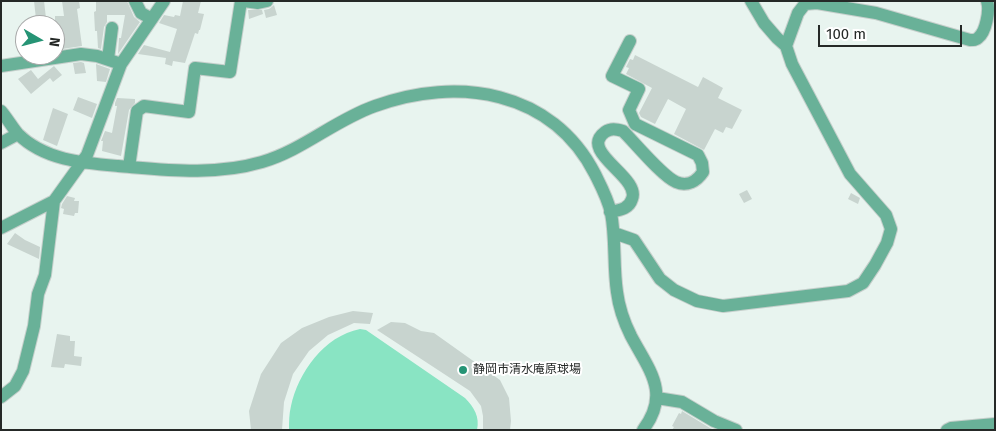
<!DOCTYPE html>
<html>
<head>
<meta charset="utf-8">
<style>
	body { margin:0 }
	#map { position:relative; width:996px; height:431px; overflow:hidden; background:#e8f4ef; font-family:"Fira Sans",sans-serif }
	canvas { display:block }
	.frame { position:absolute; inset:0; border:2px solid #252927; pointer-events:none }
	.north { position:absolute; left:15px; top:15px; width:50px; height:50px; box-sizing:border-box; background:#fff; border:1px solid #a8a9a9; border-radius:50%; rotate:98deg; font-size:14px; font-weight:700; line-height:20px; text-align:center; color:#252927 }
	.north::after { content:''; display:block; margin:auto; width:18px; height:22px; background:#269475; clip-path:polygon(50% 0,100% 100%,50% 72%,0 100%) }
	.scale { position:absolute; left:818px; top:25px; width:144px; height:22px; box-sizing:border-box; border:2px solid #252927; border-top:0; padding-left:6px; font-size:15px; line-height:18px; white-space:nowrap; color:#252927; -webkit-text-stroke:4px #fff; paint-order:stroke }
</style>
</head>
<body>
<div id="map">
<canvas width="996" height="431"></canvas>
<div class="frame"></div>
<div class="north">N</div>
<div class="scale">100 m</div>
</div>
<script>
const c = document.querySelector('canvas').getContext('2d');
c.lineJoin = 'round';
function paint(path, color) {
  c.fillStyle = color;
  c.fill(path, 'evenodd');
}
function strokePath(path, color, width, dash) {
  c.strokeStyle = color;
  c.lineWidth = width;
  c.lineCap = dash ? 'butt' : 'round';
  c.setLineDash(dash || []);
  c.stroke(path);
}
function drawText(font, color, halo, rows, align = 'center') {
  c.font = font + ' "Fira Sans","Noto Sans JP",sans-serif';
  c.lineWidth = 4;
  c.setLineDash([]);
  c.textBaseline = 'middle';
  c.strokeStyle = halo;
  c.fillStyle = color;
  for (const [text, x, y, turn = 0] of rows) {
    c.save();
    c.translate(x, y);
    c.rotate((+turn || 0) * Math.PI / 180);
    c.textAlign = isNaN(turn) ? turn : align;
    if (halo) c.strokeText(text, 0, 0);
    c.fillText(text, 0, 0);
    c.restore();
  }
}
const green = new Path2D(`
	M360 329 366 330 465 398C474 407 480 417 477 430H289C289 422 289 414 291 406 298 373 324 336 360 329Z`);
const building = new Path2D(`
	M34 1H44L46 18 36 19Z
	M62 1H79L80 8 77 9 82 46 55 50V16H64Z
	M127 1 134 17 140 22 118 54 119 38H121L125 15H107V22L104 27 101 49 98 48 97 31H95L94 12 96 11V2Z
	M183 1H201L198 13 204 14 200 30H199L198 34 195 33 185 63 173 61 172 66 165 64 166 58 138 54 144 45 170 52 177 29 159 23 164 15 174 17 175 15 180 16Z
	M274 5 277 15 266 18 264 10 269 9Z
	M248 10H262L263 14 249 19Z
	M635 55 698 87 703 77 723 88 718 98 742 110 732 129 726 127 723 133 715 129 704 150 674 134 686 109 668 99 655 124 641 117 639 113 652 88 626 74 629 68 626 67 630 59 633 60Z
	M81 62 84 63 86 73 75 74 73 63Z
	M96 64 110 69 106 82 97 81Z
	M54 66 62 75 53 82 50 78 31 94 18 79 31 70 38 79Z
	M78 97 97 104 92 118 73 110Z
	M117 98 135 99V103L129 110 121 156 102 151 103 141H101L105 131 112 133 117 106H115V103Z
	M53 108 68 114 57 146 43 140Z
	M747 190 752 199 744 203 739 194Z
	M851 193 860 198 858 204 848 199Z
	M67 196 75 198 74 201H79L78 213H75L74 216 63 214 64 209 61 208 62 204Z
	M15 233 25 240 40 247 39 259 7 244Z
	M353 311 373 313 370 324 354 323 328 335 309 351 293 374 284 402 282 430H251L249 411 261 374 281 343 302 328 329 317Z
	M391 322 405 323 421 331 434 333 500 380 509 398 511 421 510 430H483V416L481 406 470 391 377 330Z
	M57 334 70 336V341H75L74 356 82 357 81 366 65 364 64 368 51 367Z
	M682 411 710 428 714 430H672L674 427 672 426 679 413 681 414Z`);
const minor = new Path2D(`
	M135 1 141 13 152 19
	M244 1 258 3 267 1
	M786 46 798 13 805 4 817 3 876 13 970 40C974 40 976 40 978 38 986 32 990 10 987 1
	M108 59 112 28
	M1 66 81 54 97 56 121 64
	M1 111C7 118 12 127 18 134 44 160 83 163 118 166 167 170 214 176 262 162 303 150 335 120 375 106 457 76 552 90 595 174 601 186 608 199 611 213 616 239 613 266 617 292 619 308 624 322 631 336 649 370 671 393 643 430
	M1 143 18 134
	M129 167 137 111 144 106 189 112 195 68 230 72 241 1
	M610 212C620 210 629 209 632 199 641 177 578 152 605 132 611 128 616 129 623 131 635 143 662 176 676 182 687 187 697 181 703 172L702 163 698 155 635 124 629 110 639 89 612 76 630 41
	M1 228 54 201 87 155 121 64 164 1
	M614 233 634 240 660 279 674 290 697 301 723 306 848 291 863 283 875 265 887 243 891 229 886 215 850 174 792 64 786 46 777 38 764 23 751 1
	M1 397 15 386 23 371 34 326 38 294 45 275 54 201
	M657 398 682 402 714 421 736 430
	M947 430 951 428 995 424`);
const markers = [
	[463,370,5,"#269475"]
];
const poiNames = [
	["静岡市清水庵原球場",473,370]
];
paint(green, '#89e4c3');
paint(building, '#c8d4cf');
strokePath(minor, '#c5cfcb', 14);
strokePath(minor, '#69b198', 12);
for (const [x, y, r, color] of markers) {
  const dot = new Path2D();
  dot.arc(x, y, r, 0, 2 * Math.PI);
  c.fillStyle = color;
  c.fill(dot);
  strokePath(dot, '#fff', 2);
}
drawText('12px', '#252927', '#fff', poiNames, 'left');
</script>
</body>
</html>
